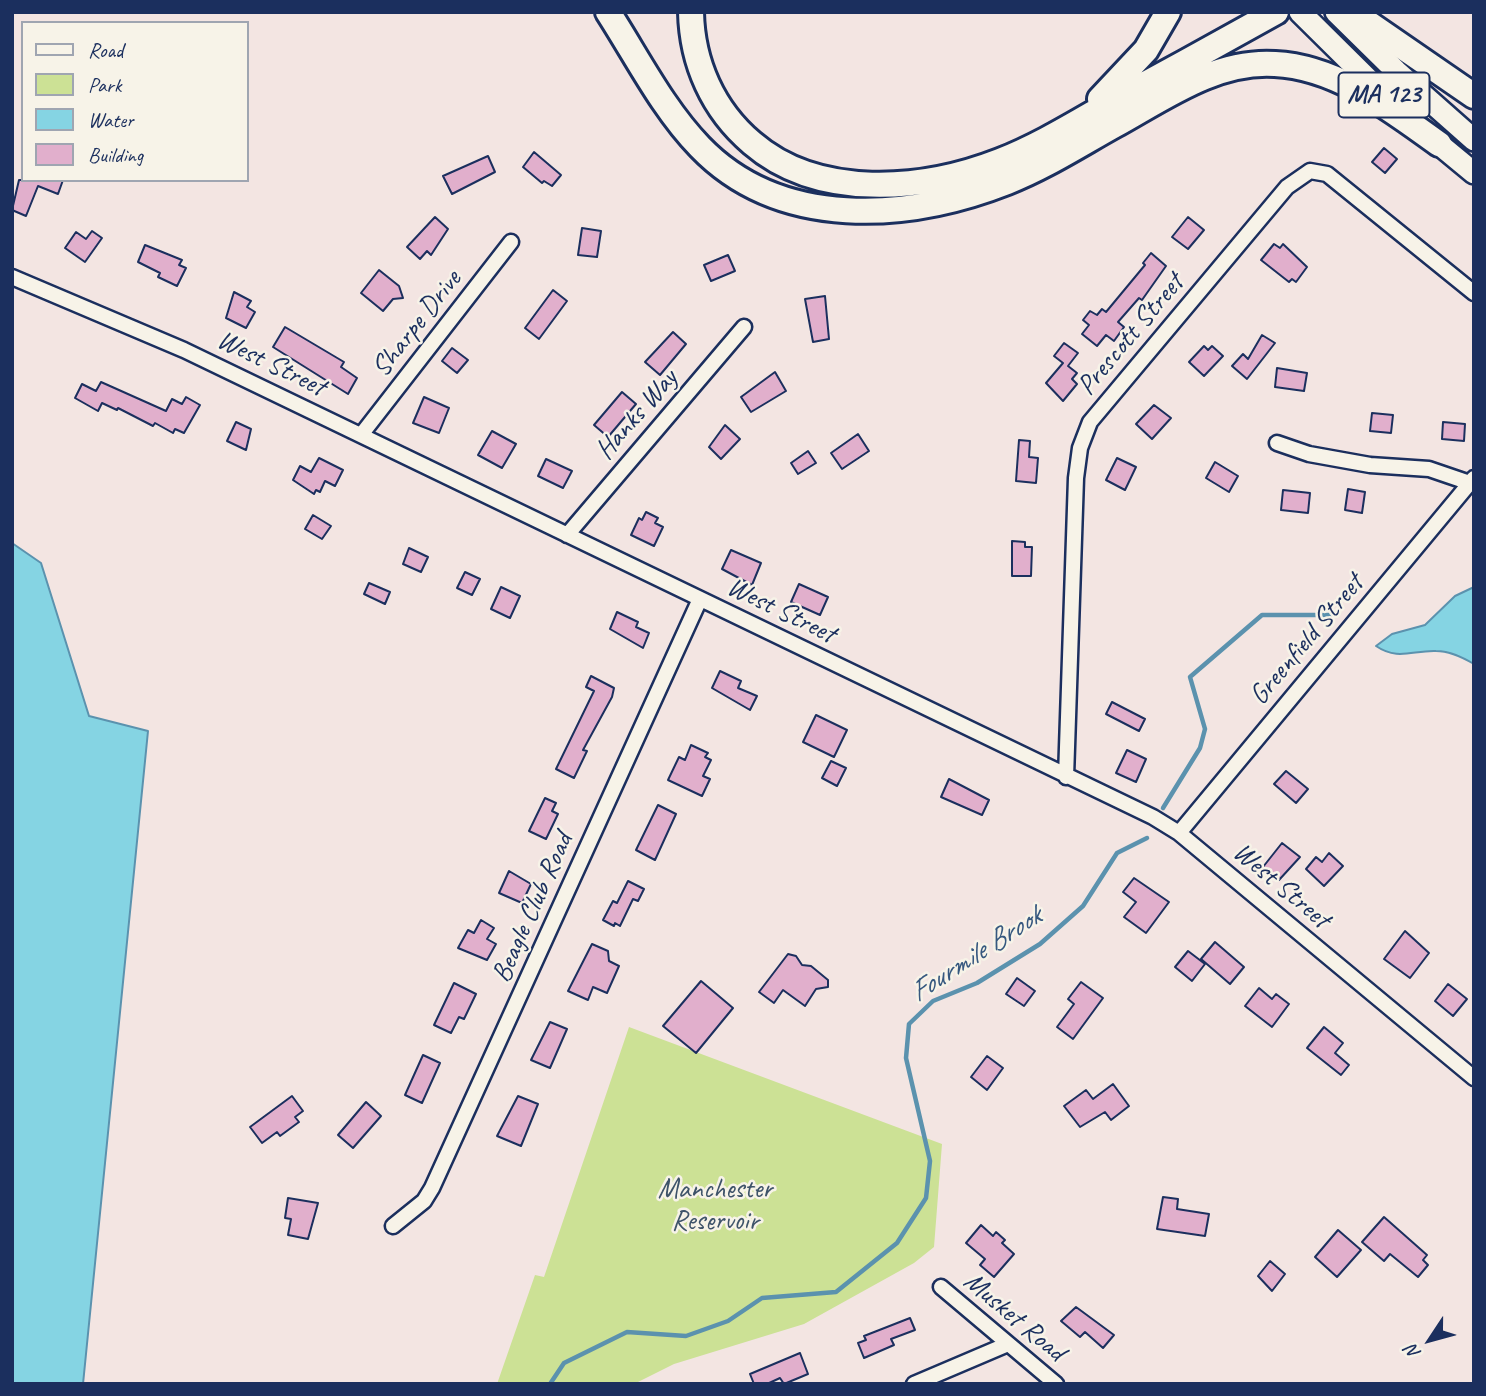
<!DOCTYPE html>
<html>
<head>
<meta charset="utf-8">
<style>
	body { margin:0 }
	#map { position:relative; width:1486px; height:1396px; overflow:hidden; background:#f3e5e2; font-family:Caveat,sans-serif }
	canvas { display:block }
	.frame { position:absolute; inset:0; border:14px solid #1b2f5e; pointer-events:none }
	.legend { position:absolute; left:21px; top:21px; width:228px; height:161px; box-sizing:border-box; background:#f7f3e8; border:2px solid #9fa5b1; margin:0; padding:9px 12px; list-style:none; font-size:21px; color:#1b2f5e }
	.legend li { display:flex; align-items:center; gap:14px; height:35px }
	.legend b { width:35px; border:2px solid #9fa5b1 }
	.north { position:absolute; left:1395px; top:1305px; width:70px; height:70px; -webkit-text-stroke:5px #f7f3e8; paint-order:stroke; rotate:234deg; font-size:19px; font-weight:700; line-height:28px; text-align:center; color:#1b2f5e }
	.north::after { content:''; display:block; margin:auto; width:24px; height:32px; background:#1b2f5e; clip-path:polygon(50% 0,100% 100%,50% 72%,0 100%) }
</style>
</head>
<body>
<div id="map">
<canvas width="1486" height="1396"></canvas>
<div class="frame"></div>
<ul class="legend">
<li><b style="height:9px;background:#f7f3e8"></b>Road</li>
<li><b style="height:19px;background:#cce195"></b>Park</li>
<li><b style="height:19px;background:#85d4e3"></b>Water</li>
<li><b style="height:19px;background:#e1afcc"></b>Building</li>
</ul>
<div class="north">N</div>
</div>
<script>
const c = document.querySelector('canvas').getContext('2d');
c.lineJoin = 'round';
function paint(path, color) {
  c.fillStyle = color;
  c.fill(path, 'evenodd');
}
function strokePath(path, color, width, dash) {
  c.strokeStyle = color;
  c.lineWidth = width;
  c.lineCap = dash ? 'butt' : 'round';
  c.setLineDash(dash || []);
  c.stroke(path);
}
function drawText(font, color, halo, rows, align = 'center') {
  c.font = font + ' Caveat,sans-serif';
  c.lineWidth = 5;
  c.setLineDash([]);
  c.textBaseline = 'middle';
  c.strokeStyle = halo;
  c.fillStyle = color;
  for (const [text, x, y, turn = 0] of rows) {
    c.save();
    c.translate(x, y);
    c.rotate((+turn || 0) * Math.PI / 180);
    c.textAlign = isNaN(turn) ? turn : align;
    if (halo) c.strokeText(text, 0, 0);
    c.fillText(text, 0, 0);
    c.restore();
  }
}
const green = new Path2D(`
	M629 1027 942 1144 934 1247 914 1263 804 1324 674 1364 634 1384H497L535 1275 544 1277Z`);
const water = new Path2D(`
	M12 543 41 563 89 716 148 731 83 1384H12Z
	M1474 587V664C1462 657 1450 651 1436 651 1413 650 1398 661 1376 646L1392 634 1425 625 1455 596Z`);
const stream = new Path2D(`
	M1163 808 1200 748 1205 729 1190 677 1262 615H1330
	M550 1384 564 1363 627 1332 686 1336 728 1321 762 1298 836 1292 897 1243 926 1198 930 1161 906 1058 909 1024 933 1001 977 983 1040 944 1083 906 1117 853 1147 838`);
const building = new Path2D(`
	M1384 148 1397 159 1385 173 1372 162Z
	M534 152 561 175 552 186 544 181 542 183 523 167Z
	M488 156 495 172 452 194 443 176Z
	M19 180H63L58 194 38 186 26 216 12 210Z
	M435 217 448 229 431 255 427 251 420 259 407 247Z
	M1188 217 1204 230 1188 249 1172 237Z
	M582 228 601 231 597 257 578 255Z
	M92 231 102 238 85 262 65 248 76 232 86 239Z
	M1274 244 1280 248 1283 244 1307 267 1296 282 1292 279 1289 282 1261 260Z
	M145 245 182 260 179 265 186 268 177 286 158 277 160 273 138 262Z
	M1151 253 1166 266 1142 300 1139 298 1118 322 1124 327 1114 341 1106 335 1097 346 1082 334 1089 325 1083 320 1090 311 1097 315 1102 309 1106 312 1145 265 1143 263Z
	M728 255 735 271 711 281 704 265Z
	M379 270 399 286 403 298 393 299 383 311 361 293Z
	M553 290 567 301 539 339 525 328Z
	M234 292 251 301 247 307 255 312 246 328 226 318Z
	M825 296 829 339 813 342 805 299Z
	M285 327 344 362 341 367 357 378 348 394 273 347Z
	M673 332 686 344 660 375 645 362Z
	M1262 335 1275 343 1247 379 1232 366 1243 354 1248 359Z
	M1064 343 1078 353 1068 366 1077 373 1072 379 1077 384 1063 401 1046 383 1063 363 1054 356Z
	M1204 346 1208 350 1212 346 1223 356 1204 376 1189 362Z
	M452 348 468 360 457 373 442 361Z
	M1277 368 1307 373 1304 391 1275 387Z
	M775 372 786 391 751 412 741 397Z
	M101 382 166 411 172 399 182 404 186 397 200 405 184 433 175 429 173 433 155 423 153 426 118 408 117 410 102 403 98 411 75 398 82 384 96 391Z
	M622 392 636 404 608 437 594 425Z
	M424 397 449 408 439 433 413 423Z
	M1154 405 1171 418 1152 439 1136 424Z
	M1372 413 1393 415 1391 433 1370 431Z
	M236 422 251 429 246 450 227 441Z
	M1443 422 1465 424 1464 441 1442 439Z
	M725 425 740 439 721 459 709 447Z
	M492 431 516 444 502 468 478 455Z
	M858 434 869 451 842 469 831 453Z
	M1019 440 1030 441 1029 457 1038 458 1036 483 1016 481Z
	M808 451 816 463 798 474 791 463Z
	M319 458 343 470 335 486 325 481 320 492 316 490 314 494 293 480 300 466 311 472Z
	M1117 458 1136 467 1125 490 1106 480Z
	M546 459 572 471 563 488 538 476Z
	M1215 462 1238 476 1229 492 1206 478Z
	M1348 489 1365 492 1362 513 1345 510Z
	M1283 490 1310 493 1308 513 1281 510Z
	M646 512 658 518 655 523 663 527 654 546 631 535 639 518 642 520Z
	M313 515 331 526 322 539 305 529Z
	M1012 541 1025 542V547H1032L1031 576H1012Z
	M409 548 428 557 421 572 403 564Z
	M731 550 761 563 752 585 722 569Z
	M465 572 480 579 472 595 457 588Z
	M369 583 390 592 385 604 364 594Z
	M799 584 828 597 820 615 791 602Z
	M501 587 520 596 510 618 491 609Z
	M617 612 638 622 636 627 649 633 643 648 610 629Z
	M720 671 741 681 738 688 757 696 750 710 712 688Z
	M591 676 614 688 612 697 583 750 587 751 574 778 556 769 594 691 586 687Z
	M1112 702 1145 719 1139 731 1106 714Z
	M816 715 847 730 834 757 803 742Z
	M691 745 708 753 705 757 711 760 703 776 710 779 702 796 668 780 679 757 685 760Z
	M1127 750 1146 759 1136 782 1116 773Z
	M831 761 846 768 837 786 822 778Z
	M1286 771 1308 789 1296 803 1274 784Z
	M949 779 989 800 982 815 941 797Z
	M545 798 556 803 552 811 558 814 546 839 529 831Z
	M658 805 676 814 655 860 636 850Z
	M1282 843 1300 857 1279 880 1263 867Z
	M1329 853 1343 866 1324 886 1306 869 1316 857 1322 862Z
	M509 871 531 884 522 903 499 893Z
	M1134 878 1169 902 1146 933 1124 917 1136 902 1123 892Z
	M628 881 644 889 638 901 633 899 620 926 615 923 614 926 603 920 613 901 617 903Z
	M481 920 494 928 487 939 496 944 487 960 458 948 468 930 474 933Z
	M1405 931 1429 953 1410 978 1384 959Z
	M1215 942 1244 967 1230 984 1201 959Z
	M592 944 608 951 609 961 619 966 607 993 593 987 588 1000 568 991Z
	M1188 951 1205 964 1192 981 1175 967Z
	M788 954 796 956 802 965 811 966 828 980V987L816 989 805 1006 783 990 774 1003 759 992Z
	M1017 978 1035 991 1024 1006 1006 994Z
	M701 981 733 1008 696 1053 663 1026Z
	M1081 982 1103 998 1073 1039 1057 1027 1074 1004 1068 999Z
	M454 983 476 994 464 1019 459 1017 451 1033 434 1025Z
	M1448 984 1467 999 1453 1016 1435 1001Z
	M1259 988 1272 999 1276 994 1289 1004 1272 1027 1245 1006Z
	M550 1022 567 1029 550 1068 531 1060Z
	M1324 1027 1343 1043 1335 1053 1349 1065 1341 1075 1307 1048Z
	M423 1055 440 1063 422 1103 405 1095Z
	M987 1056 1003 1068 987 1090 971 1077Z
	M1113 1084 1129 1106 1111 1120 1105 1112 1080 1127 1064 1106 1086 1090 1093 1099Z
	M292 1096 303 1111 295 1117 299 1122 280 1136 277 1132 262 1143 250 1127Z
	M518 1096 538 1104 521 1146 497 1136Z
	M366 1102 381 1116 353 1148 338 1135Z
	M1163 1197 1178 1199 1177 1209 1209 1214 1205 1236 1157 1229Z
	M288 1198 318 1203 308 1239 288 1235 291 1219 285 1218Z
	M1384 1217 1427 1255 1423 1260 1428 1265 1418 1277 1390 1254 1384 1261 1362 1242Z
	M981 1225 993 1236 996 1232 1005 1240 1002 1243 1014 1254 994 1277 980 1265 985 1259 966 1243Z
	M1338 1230 1361 1250 1337 1277 1315 1257Z
	M1270 1261 1285 1274 1272 1291 1258 1276Z
	M1076 1307 1114 1335 1103 1348 1085 1332 1080 1337 1061 1321Z
	M910 1318 915 1330 891 1339 894 1345 864 1358 858 1343 866 1340 864 1336Z
	M800 1353 808 1374 784 1384 780 1378 767 1384H754L750 1374Z`);
const minor = new Path2D(`
	M12 277 184 350 1153 817 1179 833 1474 1078
	M361 435 511 242
	M1277 443 1309 454 1370 465 1429 469 1470 483
	M567 535 744 327
	M1066 777 1076 478 1080 448 1090 422 1287 187 1310 171 1327 174 1474 293
	M1179 833 1474 478
	M393 1226 424 1201 432 1188 700 599
	M941 1287 1056 1384
	M914 1384 1008 1344`);
const primary = new Path2D(`
	M1300 12 1391 102
	M1336 12 1396 71 1474 140
	M1428 135 1474 173`);
const motorway = new Path2D(`
	M608 12C637 57 663 109 700 147 780 230 908 221 1007 182 1045 167 1079 145 1115 125 1164 98 1216 60 1275 64 1337 67 1390 109 1439 144
	M691 12C692 63 713 110 752 143 818 200 923 191 1000 161 1044 144 1085 117 1127 94 1177 67 1226 40 1276 12
	M1352 12 1474 96
	M1100 99 1146 50 1168 12`);
const shields = [
	[1384,95,91]
];
const shieldNames = [
	["MA 123",1384,95]
];
const streetNames = [
	["Sharpe Drive",417,324,-52],
	["Prescott Street",1131,335,-50],
	["West Street",271,364,26],
	["Hanks Way",637,415,-49],
	["West Street",781,611,26],
	["Greenfield Street",1307,640,-50],
	["West Street",1281,886,40],
	["Beagle Club Road",533,908,-66],
	["Musket Road",1014,1317,40]
];
const parkNames = [
	["Manchester",715,1190],
	["Reservoir",715,1222]
];
const waterNames = [
	["Fourmile Brook",976,955,-33]
];
paint(green, '#cce195');
paint(water, '#85d4e3');
strokePath(water, '#5b92ae', 2);
strokePath(stream, '#5b92ae', 4.5);
paint(building, '#e1afcc');
strokePath(building, '#1b2f5e', 2);
strokePath(minor, '#1b2f5e', 19);
strokePath(primary, '#1b2f5e', 26);
strokePath(motorway, '#1b2f5e', 30);
strokePath(minor, '#f7f3e8', 14);
strokePath(primary, '#f7f3e8', 21);
strokePath(motorway, '#f7f3e8', 24);
for (const [x, y, w] of shields) {
  const box = new Path2D();
  box.roundRect(x - w / 2, y - 22.5, w, 45, 5);
  c.fillStyle = '#f7f3e8';
  c.fill(box);
  strokePath(box, '#1b2f5e', 2);
}
drawText('bold 26px', '#1b2f5e', null, shieldNames);
drawText('28px', '#1b2f5e', '#f7f3e8', streetNames);
drawText('28px', '#3e5369', '#f7f3e8', parkNames);
drawText('italic 30px', '#36587f', '#f7f3e8', waterNames);
</script>
</body>
</html>
